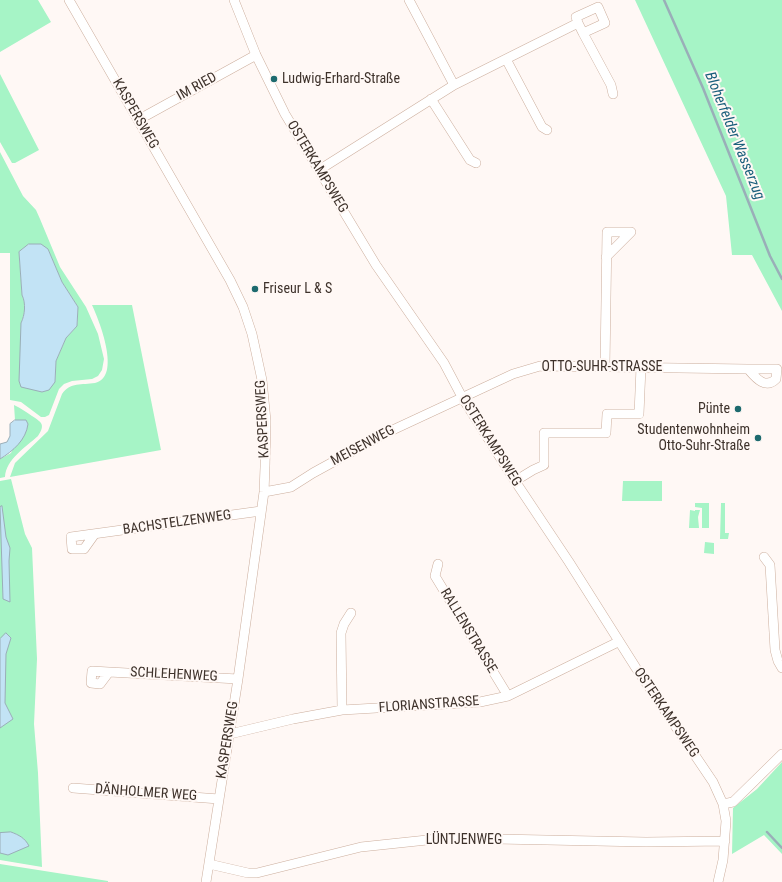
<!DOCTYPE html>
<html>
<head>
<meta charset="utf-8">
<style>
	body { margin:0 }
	canvas { display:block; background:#fff8f5 }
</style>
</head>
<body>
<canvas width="782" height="882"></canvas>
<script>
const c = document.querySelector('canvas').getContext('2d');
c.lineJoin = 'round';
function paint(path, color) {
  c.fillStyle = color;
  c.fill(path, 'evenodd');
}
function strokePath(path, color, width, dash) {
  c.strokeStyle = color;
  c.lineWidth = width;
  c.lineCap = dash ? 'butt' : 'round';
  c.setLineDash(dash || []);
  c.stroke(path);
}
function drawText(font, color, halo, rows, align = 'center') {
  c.font = font + ' "Roboto Condensed",sans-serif';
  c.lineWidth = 4;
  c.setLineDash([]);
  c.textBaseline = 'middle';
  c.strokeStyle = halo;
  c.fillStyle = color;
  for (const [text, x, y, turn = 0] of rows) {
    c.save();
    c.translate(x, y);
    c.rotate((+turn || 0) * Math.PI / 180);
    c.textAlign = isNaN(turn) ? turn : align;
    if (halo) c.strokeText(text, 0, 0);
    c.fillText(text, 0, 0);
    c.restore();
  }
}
const green = new Path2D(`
	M0 0H38L51 22 0 52Z
	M635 0H782V311L752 255H732L726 196Z
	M0 74 39 150 15 163H12L0 142Z
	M0 152 23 196 36 210 40 219 60 267 86 307 98 334 104 359 102 370 98 376 92 379 72 381 64 384 59 389 49 415 45 417H41L21 402 10 400V253H0ZM29 244 48 249 62 282 78 307 77 326 66 338 56 361 55 382 21 323C25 315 26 303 22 295L19 252Z
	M92 305H132L161 450 10 477 15 463 48 431 62 394C70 382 82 385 95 383 122 377 99 320 92 305Z
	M14 405C21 408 26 412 32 416 41 422 46 424 38 436 26 447 6 459 5 477L0 478V459L11 453 26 420H15Z
	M11 479 25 534 32 548 37 659 34 724 38 773 42 867 0 860V481Z
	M623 481H662V501H622Z
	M695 503H709V528H702V508L695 507Z
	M721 503H725V533H729L728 539H720Z
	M690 510 695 511V510H700L698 517 699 528H689Z
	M705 542 714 543V554L704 553Z
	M782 762V854L764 835 732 854 733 808 757 789Z
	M0 864 108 881V882H0Z`);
const water = new Path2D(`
	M29 244H41L48 249 62 282 78 307 77 326 66 338 56 361 55 382 49 390 42 392 21 387 19 381 21 323C25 315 26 303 22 295L19 252Z
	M15 420H26L28 424C26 440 13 451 0 459V444L7 442 10 436V424Z
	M2 506 6 537 10 548 9 561 10 602 3 599 0 507Z
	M6 633 11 638 6 654 5 703 13 719 0 728V639Z
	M11 832C19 835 25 838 29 846L8 855 0 853V833Z`);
const stream = new Path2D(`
	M664 0 703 88 770 256 782 279
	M767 832 782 848`);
const minor = new Path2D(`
	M69 0 230 280 243 307 252 334 262 380 266 421 265 467 264 492 238 679 206 882
	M234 0 256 55 285 114 376 265 444 363 462 397 515 481 569 562 636 668 713 782 723 804 726 821 723 860 718 882
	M409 0 454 85
	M583 33 611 85 613 94
	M506 59 542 127 547 130
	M431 99 470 160 476 163
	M138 120 256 55
	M319 170 454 85 578 23 576 17 598 7 605 23 583 33 578 23
	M605 366 607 232H631L606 257
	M515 481 533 470 544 465V433H606L607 414H639L641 367
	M264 492 291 487 313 473 384 434 513 374 540 366 748 369C755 377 765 390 776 379L777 369H748
	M94 535 84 549H72L71 537 261 511
	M764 557 770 565 775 650 778 661 782 668
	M438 564 435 576 508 696
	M109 672 100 684 91 683 92 671 109 672 238 679
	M342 710 341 633 344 624 351 613
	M230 734 293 719 342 710 480 702 508 696 618 642
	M73 788 219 799
	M723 804 733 802 782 754
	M209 864 248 873H257L361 847 427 840 447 838 646 842 725 841`);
const markers = [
	[274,79,4,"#1d6a6e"],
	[255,289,4,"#1d6a6e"],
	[738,409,4,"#1d6a6e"],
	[758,438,4,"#1d6a6e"]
];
const poiNames = [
	["Ludwig-Erhard-Straße",282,79],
	["Friseur L & S",263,289],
	["Pünte",730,409,"right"],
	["Studentenwohnheim",750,430,"right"],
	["Otto-Suhr-Straße",750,446,"right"]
];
const streetNames = [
	["IM RIED",197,87,-29],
	["KASPERSWEG",135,114,60],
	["OSTERKAMPSWEG",317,167,59],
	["OTTO-SUHR-STRASSE",602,367],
	["KASPERSWEG",263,419,-93],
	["OSTERKAMPSWEG",490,441,58],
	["MEISENWEG",363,446,-28],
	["BACHSTELZENWEG",177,523,-8],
	["RALLENSTRASSE",468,631,59],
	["SCHLEHENWEG",174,675,3],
	["FLORIANSTRASSE",429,705,-4],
	["OSTERKAMPSWEG",666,713,56],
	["KASPERSWEG",228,740,-81],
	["DÄNHOLMER WEG",146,793,4],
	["LÜNTJENWEG",464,840]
];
const waterNames = [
	["Bloherfelder Wasserzug",734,136,68]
];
paint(green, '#a6f4c6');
paint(water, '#c2e3f5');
strokePath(water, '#9aaeb8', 1);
strokePath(stream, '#9aaeb8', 2.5);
strokePath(minor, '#ccae9d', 10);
strokePath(minor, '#fff', 9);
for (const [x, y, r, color] of markers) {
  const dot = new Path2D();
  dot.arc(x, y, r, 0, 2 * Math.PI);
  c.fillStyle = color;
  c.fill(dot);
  strokePath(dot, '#fff8f5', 1.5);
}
drawText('14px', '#3e322b', '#fff8f5', poiNames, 'left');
drawText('14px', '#3e322b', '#fff8f5', streetNames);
drawText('italic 15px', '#1a5f7c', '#fff8f5', waterNames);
</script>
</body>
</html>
